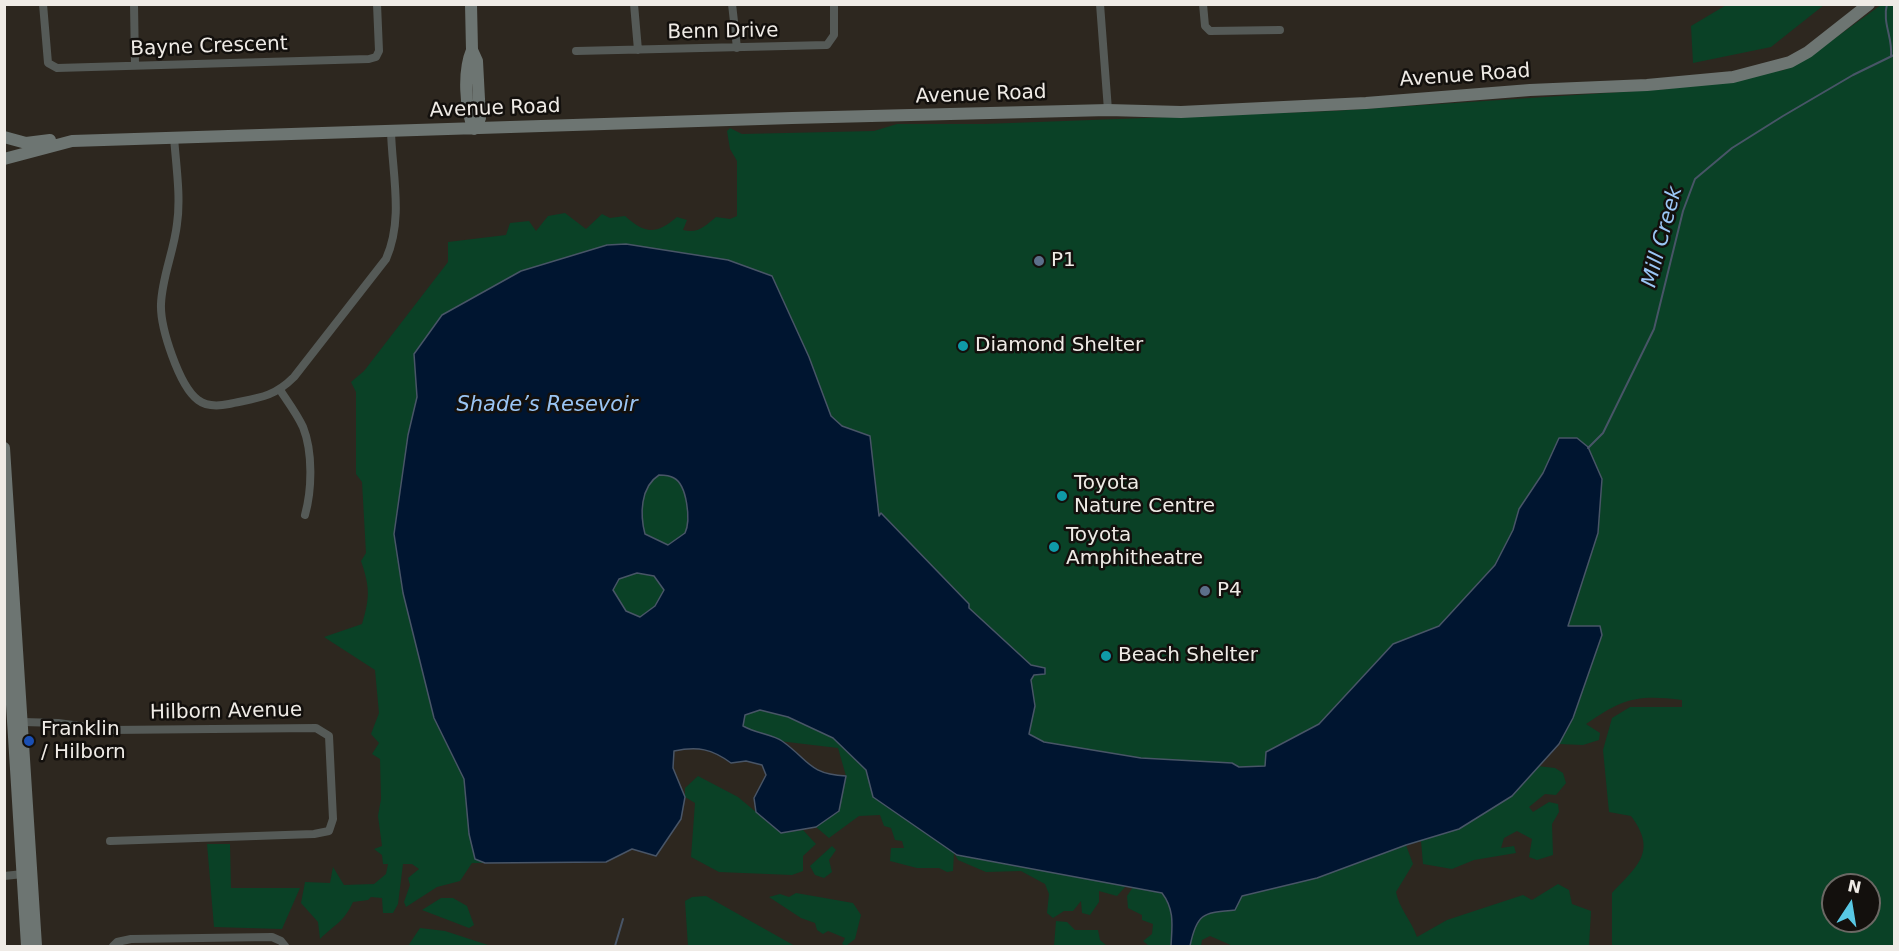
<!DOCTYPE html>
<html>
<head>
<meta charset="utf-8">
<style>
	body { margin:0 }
	#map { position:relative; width:1899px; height:951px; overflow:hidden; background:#2d271f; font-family:"DejaVu Sans",sans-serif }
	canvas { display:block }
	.frame { position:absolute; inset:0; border:6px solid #efebe6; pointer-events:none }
	.north { position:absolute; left:1821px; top:873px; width:60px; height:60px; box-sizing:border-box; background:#13100d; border:2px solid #6b6864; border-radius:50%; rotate:12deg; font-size:16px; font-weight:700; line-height:24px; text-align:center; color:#efebe6 }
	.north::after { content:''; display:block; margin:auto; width:21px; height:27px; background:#58c8e4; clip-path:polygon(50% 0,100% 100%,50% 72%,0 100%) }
</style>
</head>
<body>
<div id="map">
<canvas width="1899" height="951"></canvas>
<div class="frame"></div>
<div class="north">N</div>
</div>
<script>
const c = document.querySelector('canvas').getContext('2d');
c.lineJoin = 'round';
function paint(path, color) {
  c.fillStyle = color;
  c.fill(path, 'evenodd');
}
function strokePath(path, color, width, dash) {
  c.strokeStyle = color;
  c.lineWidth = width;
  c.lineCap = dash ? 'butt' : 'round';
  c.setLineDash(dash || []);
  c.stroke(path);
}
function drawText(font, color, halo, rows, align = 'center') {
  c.font = font + ' "DejaVu Sans",sans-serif';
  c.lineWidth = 5;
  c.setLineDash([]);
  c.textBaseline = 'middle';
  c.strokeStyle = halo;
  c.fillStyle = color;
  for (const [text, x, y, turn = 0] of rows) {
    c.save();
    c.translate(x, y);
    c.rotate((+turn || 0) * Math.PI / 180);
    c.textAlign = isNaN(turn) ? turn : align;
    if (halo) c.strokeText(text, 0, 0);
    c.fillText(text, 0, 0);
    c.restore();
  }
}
const green = new Path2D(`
	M1728 4H1824V5L1771 47 1693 63 1691 26Z
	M1881 5H1894V946H1612V893C1637 866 1658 852 1631 816L1609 812 1603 750 1612 718 1630 707H1682V700C1637 694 1622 699 1586 724L1600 733 1599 740 1583 745 1559 744 1537 766 1555 768 1563 773 1566 783 1556 795 1545 794 1529 807 1533 812 1549 802 1558 804 1559 812 1552 824 1553 855 1537 860 1529 857 1532 839 1517 831 1504 838 1501 848 1514 846 1516 853 1474 860 1452 869 1423 864 1421 841 1406 845 1413 864 1396 892C1399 908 1411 920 1417 937L1447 920 1523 895 1532 900 1558 884 1569 890 1572 904 1591 911 1589 946H1233L1210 936 1202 940 1201 946H1190C1197 912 1204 913 1235 910L1162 894C1175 911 1172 926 1171 946H1149L1143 941 1152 934 1153 924 1142 920V915L1128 908 1127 896 1133 887 1127 885 1117 896 1099 891V902L1090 915 1082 913 1081 901 1073 911H1064L1053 918 1047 913 1049 894 1045 884 1021 871 986 872 958 860 954 853 953 871 947 872 939 868H917L890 861 891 848H904L902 841 895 840 891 828 884 826 880 815 859 816 829 838 816 827 839 811 846 776 838 748 686 730 606 862 472 863 460 881 437 887 406 907 404 902 410 885 408 878 419 869 412 864H403L398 904 393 913H383L382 898 371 897 368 900 353 902C344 922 335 924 320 939L318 922 301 903 305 882 330 883 333 867 344 885 374 884 386 874 388 864H383L382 855 374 849 382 846 378 816 381 799 380 759 372 754 379 743 371 734 379 713 375 670 324 637 362 624C370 598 370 587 361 561L366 553 362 482 356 474V392L351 382 364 371 448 262V242L506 235 510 223 529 221 536 231 548 216 565 213 586 229 602 214 610 218 625 216C645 234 656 235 677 217L687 220 683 230C698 234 705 226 716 217L730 219 737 216V161L730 149 727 131 730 128 742 134 874 131 897 124H984L1333 111 1667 89 1784 70 1806 59ZM1833 885H1869V921H1833Z
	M698 776 738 797 781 833 803 830 816 844 803 856V871L792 875 719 872 691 857 695 803 685 797V788Z
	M207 844H230L231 888H300L282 929 214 927Z
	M832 846 836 850 829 860 832 872 824 878 815 875 810 866Z
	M796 893 853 903 861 915 855 939 846 946 842 944 845 938 828 931 823 934 817 930 815 923 801 918 769 897 780 894 789 897Z
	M706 896 795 946H688L685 901 692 897Z
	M441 898H453L467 906 474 925 469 928 422 910Z
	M1056 921 1067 922 1075 930H1098L1100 940 1107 946H1054Z
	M420 928 445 931 491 946H408Z`);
const water = new Path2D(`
	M626 244 728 260 772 276 809 357 831 416 842 426 870 436 879 516 881 513 969 604V608L1031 665 1045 668V674L1034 675 1031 680 1035 706 1029 734 1044 742 1141 758 1232 763 1239 767 1265 766 1266 752 1319 724 1393 644 1439 626 1495 565 1513 530 1519 509 1543 473 1559 438H1577L1588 447 1602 479 1598 533 1568 626H1600L1602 635 1573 718 1559 744 1512 796 1459 829 1406 845 1317 878 1242 896 1235 910C1204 913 1197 912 1190 946H1171C1172 926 1175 910 1162 893L957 855 873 797 866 770 833 738 788 717 760 710 745 715 743 726C755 733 774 735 782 741 809 760 808 774 846 776L839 811 816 827 781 833 756 812 754 798 766 775 762 765 746 761 731 763C712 749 698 746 674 751L673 768 685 797 681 819 656 856 632 849 606 862 485 863 475 859 469 834 464 779 434 718 403 593 394 534 408 435 417 397 414 354 442 315 521 271 607 245ZM659 475C664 475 669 475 674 478 687 485 691 520 685 533L668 545 645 534C640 515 640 487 659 475ZM637 573 654 576 664 590 655 606 640 617 626 611 613 590 619 579Z`);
const stream = new Path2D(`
	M1887 4C1882 23 1893 38 1891 56
	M1588 448 1603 433 1654 329 1683 211 1695 179 1732 148 1783 116 1853 75 1894 55
	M615 946 623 919`);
const street = new Path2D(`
	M43 4 48 63 57 68 369 59 376 57 379 51 377 4
	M134 4 135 65
	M634 4 638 50
	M732 4 737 48
	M1100 4 1108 110
	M1203 4 1205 26 1210 31 1280 30
	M576 51 827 45 834 35V4
	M174 137C176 165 181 197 177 224 174 251 162 277 161 304 160 327 179 386 198 400 207 407 219 406 229 404 257 398 273 398 294 377L386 259C404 219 392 173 391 131
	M280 390C288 402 297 414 303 427 313 452 312 490 305 515
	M23 722 58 723 110 730 316 728 329 736 333 819 329 831 314 834 110 841
	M4 876 23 874
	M113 946 117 942 131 939 272 937 281 941 285 946`);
const secondary = new Path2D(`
	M471 4 472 50 477 61 480 118 474 129
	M472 50C463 71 465 109 474 129
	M4 137 26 143 50 140
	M4 159 72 141 792 118 1108 110 1181 112 1366 103 1530 90 1647 85 1733 77 1790 62 1808 52 1869 4
	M4 448 36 946
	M4 576 27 946`);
const markers = [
	[1039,261,6,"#5c6f8a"],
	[963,346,6,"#0f9aa8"],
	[1062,496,6,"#0f9aa8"],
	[1054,547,6,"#0f9aa8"],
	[1205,591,6,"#5c6f8a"],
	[1106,656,6,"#0f9aa8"],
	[29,741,6,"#1a4fb4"]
];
const streetNames = [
	["Benn Drive",723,32,-1],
	["Bayne Crescent",209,47,-2],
	["Avenue Road",1465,76,-4],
	["Avenue Road",981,95,-2],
	["Avenue Road",495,109,-2],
	["Hilborn Avenue",226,712,-1]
];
const poiNames = [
	["P1",1051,261],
	["Diamond Shelter",975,346],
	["Toyota",1074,484],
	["Nature Centre",1074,507],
	["Toyota",1066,536],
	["Amphitheatre",1066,559],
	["P4",1217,591],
	["Beach Shelter",1118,656],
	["Franklin",41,730],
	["/ Hilborn",41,753]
];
const waterNames = [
	["Mill Creek",1663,237,-75],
	["Shade’s Resevoir",547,406]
];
paint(green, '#0a4126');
paint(water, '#001530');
strokePath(water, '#485567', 1.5);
strokePath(stream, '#485567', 2);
strokePath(street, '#555a57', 8);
strokePath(secondary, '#6d7572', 12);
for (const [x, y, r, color] of markers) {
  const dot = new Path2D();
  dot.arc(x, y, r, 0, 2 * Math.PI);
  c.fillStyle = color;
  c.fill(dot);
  strokePath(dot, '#13100d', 2);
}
drawText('20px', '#efebe6', '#13100d', streetNames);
drawText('20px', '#efebe6', '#13100d', poiNames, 'left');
drawText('italic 21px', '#9ac5f4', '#13100d', waterNames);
</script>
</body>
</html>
